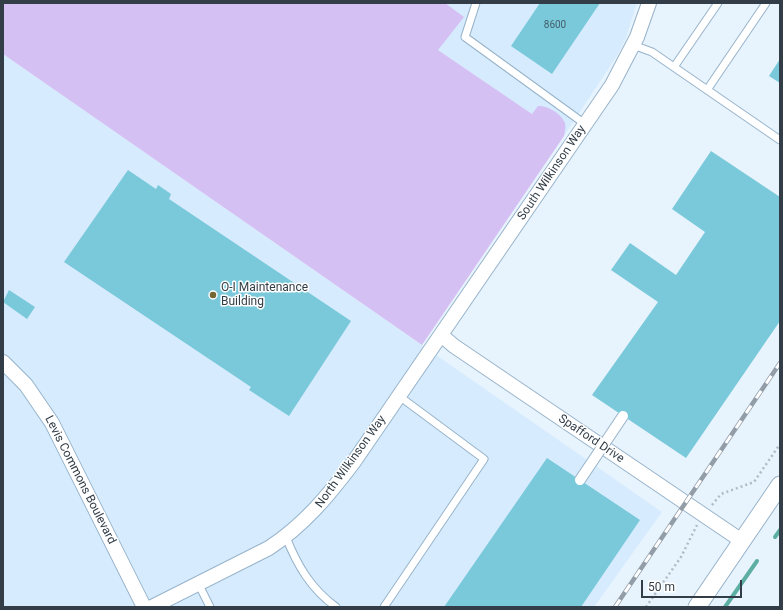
<!DOCTYPE html>
<html>
<head>
<meta charset="utf-8">
<style>
	body { margin:0 }
	#map { position:relative; width:783px; height:610px; overflow:hidden; background:#e7f3fd; font-family:Roboto,sans-serif }
	canvas { display:block }
	.frame { position:absolute; inset:0; border:4px solid #323d47; pointer-events:none }
	.scale { position:absolute; left:641px; top:580px; width:101px; height:18px; box-sizing:border-box; border:2px solid #323d47; border-top:0; padding-left:5px; font-size:12px; line-height:14px; white-space:nowrap; color:#323d47; -webkit-text-stroke:3px #fff; paint-order:stroke }
</style>
</head>
<body>
<div id="map">
<canvas width="783" height="610"></canvas>
<div class="frame"></div>
<div class="scale">50 m</div>
</div>
<script>
const c = document.querySelector('canvas').getContext('2d');
c.lineJoin = 'round';
function paint(path, color) {
  c.fillStyle = color;
  c.fill(path, 'evenodd');
}
function strokePath(path, color, width, dash) {
  c.strokeStyle = color;
  c.lineWidth = width;
  c.lineCap = dash ? 'butt' : 'round';
  c.setLineDash(dash || []);
  c.stroke(path);
}
function drawText(font, color, halo, rows, align = 'center') {
  c.font = font + ' Roboto,sans-serif';
  c.lineWidth = 3;
  c.setLineDash([]);
  c.textBaseline = 'middle';
  c.strokeStyle = halo;
  c.fillStyle = color;
  for (const [text, x, y, turn = 0] of rows) {
    c.save();
    c.translate(x, y);
    c.rotate((+turn || 0) * Math.PI / 180);
    c.textAlign = isNaN(turn) ? turn : align;
    if (halo) c.strokeText(text, 0, 0);
    c.fillText(text, 0, 0);
    c.restore();
  }
}
const built = new Path2D(`
	M401 3H637L626 38 617 56 564 136 391 18Z
	M3 54 662 512 594 607H3Z`);
const green = new Path2D(`
	M3 3H445L464 17 438 50 532 114 538 106C547 105 562 114 565 123 566 127 565 131 564 136L422 345 3 54Z`);
const stream = new Path2D(`
	M775 537 780 530
	M725 607 757 561`);
const building = new Path2D(`
	M540 3H600L552 74 511 46Z
	M780 59V83L769 76Z
	M711 151 780 197V321L686 458 592 395 658 302 611 270 630 243 676 275 705 232 672 209Z
	M128 170 156 189 158 185 171 194 169 199 351 321 289 416 249 390 251 387 64 262Z
	M9 290 35 307 27 319 3 302Z
	M547 458 640 520 581 607H444Z`);
const path = new Path2D(`
	M712 505 721 494 754 482 780 444
	M646 607 681 557 697 525`);
const service = new Path2D(`
	M476 3 465 37 585 124
	M633 45 652 52 780 140
	M674 67 718 3
	M707 90 766 3
	M286 537C297 565 311 589 336 607
	M199 585 210 607
	M384 607 484 459 399 396`);
const minor = new Path2D(`
	M441 335 454 346 742 541
	M3 362 26 385 52 423 144 607
	M152 607 269 548C304 525 328 496 353 463L612 85 637 37 649 3`);
const tertiary = new Path2D(`
	M697 607 780 485`);
const rail = new Path2D(`
	M615 607 780 363`);
const pedestrianBridge = new Path2D(`
	M580 480 623 416`);
const markers = [
	[213,295,4,"#746734"]
];
const numberNames = [
	["8600",555,25]
];
const streetNames = [
	["South Wilkinson Way",552,173,-56],
	["Spafford Drive",591,439,34],
	["North Wilkinson Way",351,462,-54],
	["Levis Commons Boulevard",80,480,63]
];
const poiNames = [
	["O-I Maintenance",221,288],
	["Building",221,302]
];
paint(built, '#d6ecfe');
paint(green, '#d5c0f4');
strokePath(stream, '#5dafa4', 4);
paint(building, '#79c9db');
strokePath(service, '#97b3ca', 9);
strokePath(minor, '#97b3ca', 16);
strokePath(tertiary, '#97b3ca', 19);
strokePath(path, '#afbbc5', 2.5, [2, 3]);
strokePath(service, '#fff', 7);
strokePath(minor, '#fff', 14);
strokePath(tertiary, '#fff', 17);
strokePath(rail, '#929da7', 4.5);
strokePath(rail, '#fff', 3, [9]);
strokePath(pedestrianBridge, '#97b3ca', 12, []);
strokePath(pedestrianBridge, '#fff', 10);
for (const [x, y, r, color] of markers) {
  const dot = new Path2D();
  dot.arc(x, y, r, 0, 2 * Math.PI);
  c.fillStyle = color;
  c.fill(dot);
  strokePath(dot, '#fff', 1.5);
}
drawText('10px', '#44606c', null, numberNames);
drawText('12px', '#323d47', '#fff', streetNames);
drawText('12px', '#323d47', '#fff', poiNames, 'left');
</script>
</body>
</html>
